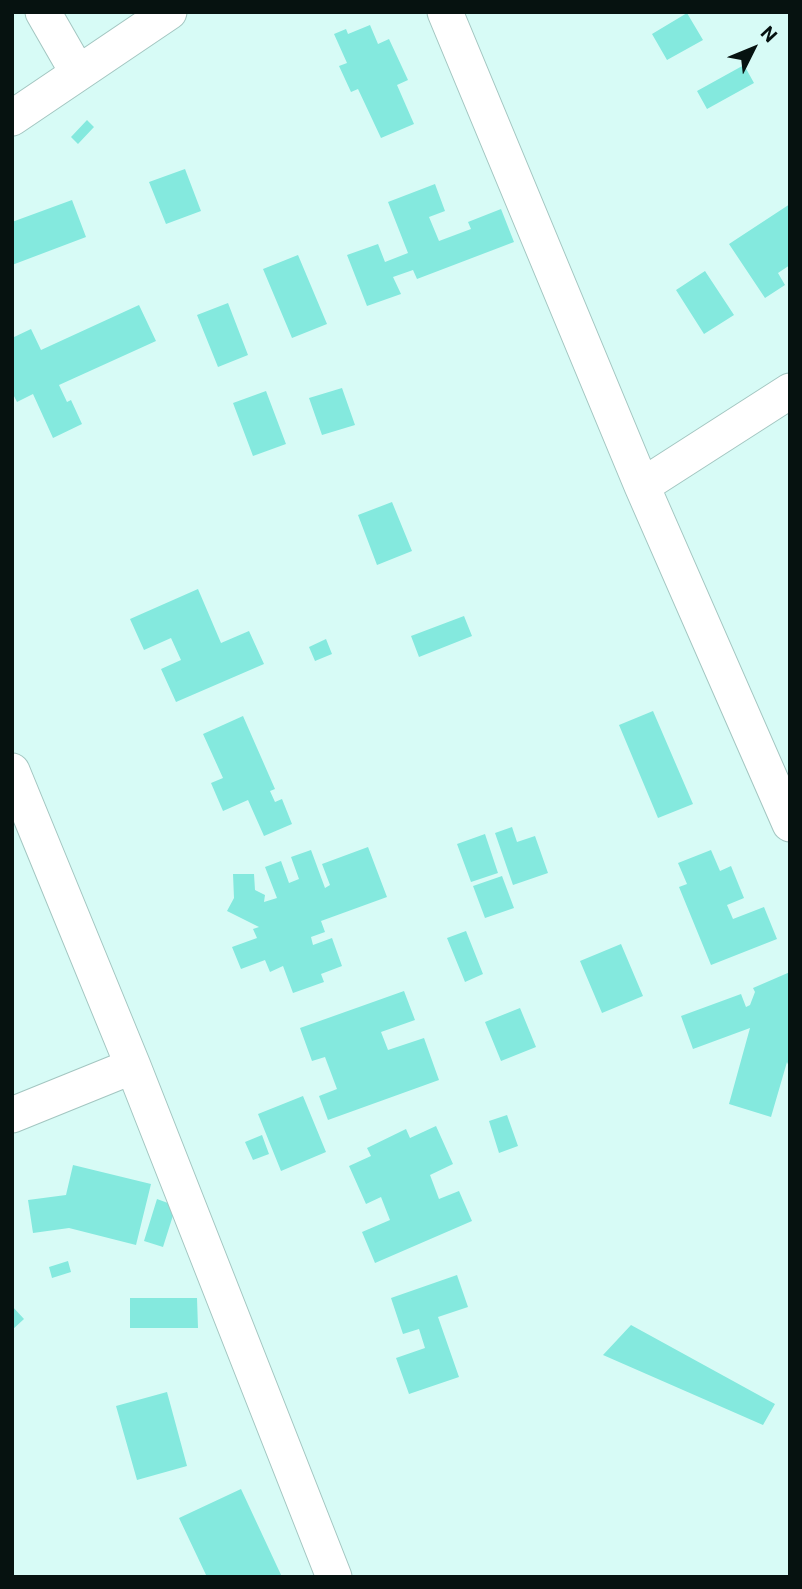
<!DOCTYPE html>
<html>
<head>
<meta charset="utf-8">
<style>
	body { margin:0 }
	#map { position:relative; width:802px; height:1589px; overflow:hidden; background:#d7fbf6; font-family:Roboto,sans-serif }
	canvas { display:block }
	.frame { position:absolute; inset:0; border:14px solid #061210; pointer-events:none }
	.north { position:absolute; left:718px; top:14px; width:70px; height:70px; -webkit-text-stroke:5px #d7fbf6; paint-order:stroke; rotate:47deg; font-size:19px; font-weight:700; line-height:28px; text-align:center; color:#061210 }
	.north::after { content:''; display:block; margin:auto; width:24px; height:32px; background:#061210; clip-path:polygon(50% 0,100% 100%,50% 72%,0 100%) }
</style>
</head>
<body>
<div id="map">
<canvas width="802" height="1589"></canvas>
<div class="frame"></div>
<div class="north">N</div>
</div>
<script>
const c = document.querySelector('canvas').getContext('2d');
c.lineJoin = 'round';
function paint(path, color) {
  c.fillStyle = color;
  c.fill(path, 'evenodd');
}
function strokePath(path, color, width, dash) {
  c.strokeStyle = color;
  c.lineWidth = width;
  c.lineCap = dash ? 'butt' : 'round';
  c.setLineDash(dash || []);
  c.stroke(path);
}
const building = new Path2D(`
	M687 13 703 40 667 60 652 34Z
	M370 25 378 44 389 39 408 80 397 85 414 124 381 138 358 89 351 92 339 66 347 63 334 34 346 29 348 34Z
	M744 65 754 83 707 109 697 91Z
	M87 120 94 127 78 144 71 137Z
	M185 169 201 211 166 224 149 182Z
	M435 184 445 211 429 217 439 241 471 229 468 222 501 209 514 242 417 279 413 270 393 277 401 294 367 306 347 255 378 244 385 262 408 253 388 202Z
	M72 200 86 237 12 265V222Z
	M790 204V265L778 273 785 285 765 298 729 244Z
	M298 255 327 324 292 338 263 269Z
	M705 271 734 315 704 334 676 290Z
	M228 303 248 355 218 367 197 315Z
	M139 305 156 341 59 385 67 402 71 400 82 424 53 438 33 394 17 402 12 392V338L31 329 41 350Z
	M342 388 355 425 322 435 309 398Z
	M266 391 286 444 253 456 233 403Z
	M392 502 412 551 377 565 358 515Z
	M198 589 221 643 249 631 264 664 176 702 161 669 181 660 171 638 144 650 130 619Z
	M464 616 472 636 419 657 411 636Z
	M326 639 332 654 315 661 309 647Z
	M653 711 693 804 658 818 619 725Z
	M243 716 275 789 270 791 275 802 282 799 292 824 264 836 248 800 223 811 211 783 223 778 203 734Z
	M512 827 517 842 535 836 548 873 513 885 495 833Z
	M485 834 498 873 471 882 457 844Z
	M368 847 387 897 321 921 325 932 311 937 313 945 332 938 342 966 321 974 324 982 293 993 283 966 270 972 265 960 241 969 232 947 257 938 253 929 259 927 227 911 234 898 233 874H254L255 890 265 895 264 902 277 898 265 867 281 861 289 883 299 879 291 857 311 850 325 888 330 885 322 864Z
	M711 850 720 871 731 866 744 898 727 905 733 919 764 907 777 939 711 965 679 887 687 884 678 863Z
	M502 876 514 908 485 918 473 886Z
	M466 931 483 974 465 982 447 938Z
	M621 944 643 996 602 1013 580 961Z
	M790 972V1069L787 1062 771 1117 729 1104 750 1028 693 1049 681 1016 741 994 746 1007 750 1005 755 992 753 988Z
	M404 991 415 1020 381 1032 388 1050 424 1038 439 1080 328 1120 319 1096 337 1089 325 1057 312 1061 300 1028Z
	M520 1008 536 1047 501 1061 485 1022Z
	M303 1096 326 1152 281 1171 258 1114Z
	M507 1115 518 1146 499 1153 489 1121Z
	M436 1126 453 1164 430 1175 439 1199 459 1191 472 1221 375 1263 362 1232 390 1220 381 1197 366 1204 349 1166 371 1156 367 1148 406 1129 410 1138Z
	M262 1135 269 1154 253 1160 245 1142Z
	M73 1165 151 1184 136 1245 69 1228 33 1233 28 1200 66 1195Z
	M157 1199 176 1206 163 1247 144 1241Z
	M68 1261 71 1272 52 1278 49 1267Z
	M457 1275 468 1307 438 1317 459 1377 409 1394 396 1358 425 1348 419 1329 403 1334 391 1298Z
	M130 1298H197L198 1328H130Z
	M12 1306 24 1319 12 1330Z
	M631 1325 775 1404 763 1425 603 1355Z
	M167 1392 187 1466 137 1480 116 1406Z
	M241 1489 282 1577H207L179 1518Z`);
const minor = new Path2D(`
	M43 12 78 73
	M445 12 642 486 790 824
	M12 118 169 12
	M642 486 790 391
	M12 771 133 1066 334 1577
	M12 1115 133 1066`);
paint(building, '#84e9de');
strokePath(minor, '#a3c6c1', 37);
strokePath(minor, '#fff', 35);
</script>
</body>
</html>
